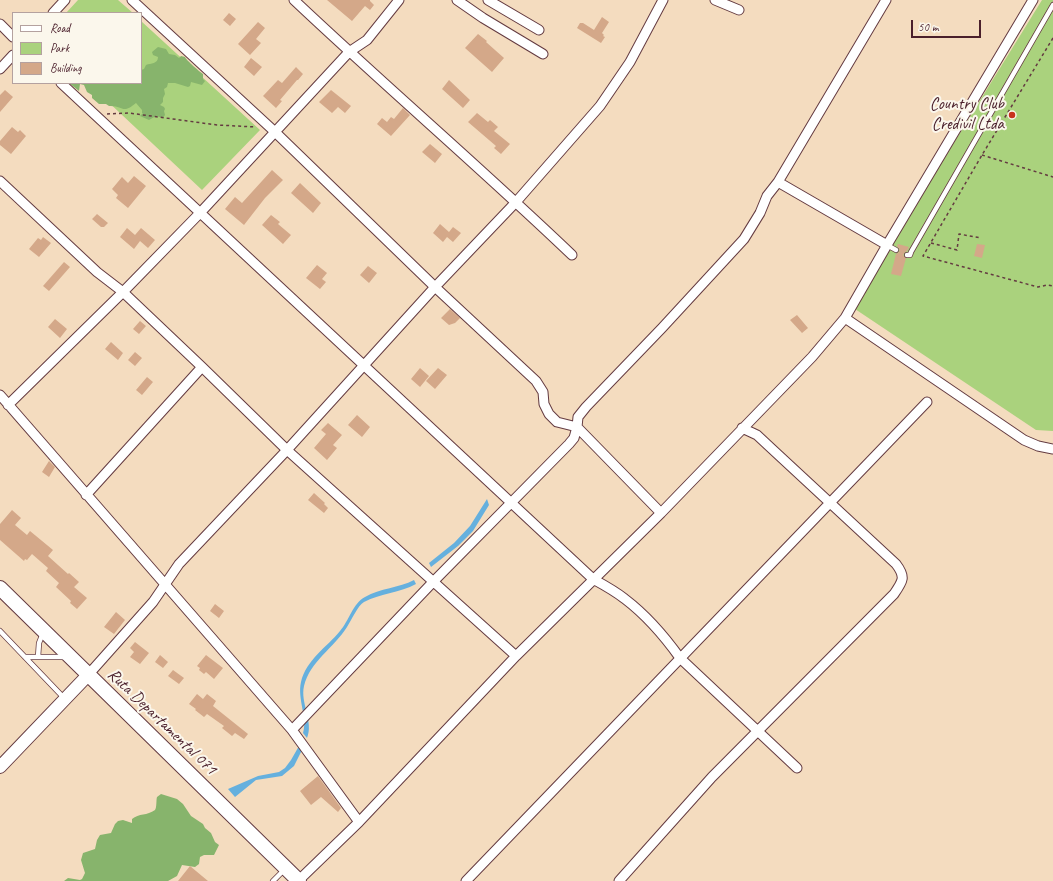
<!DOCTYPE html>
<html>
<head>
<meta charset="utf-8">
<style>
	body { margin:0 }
	#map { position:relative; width:1053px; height:881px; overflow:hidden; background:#f4dcbf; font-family:Caveat,sans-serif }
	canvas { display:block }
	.legend { position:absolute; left:12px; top:12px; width:130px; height:72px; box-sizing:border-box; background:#fbf7ec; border:1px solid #b4a19f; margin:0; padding:5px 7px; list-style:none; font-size:12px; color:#4a1f2b }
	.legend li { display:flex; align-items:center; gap:8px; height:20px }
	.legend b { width:20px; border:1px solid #b4a19f }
	.scale { position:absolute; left:911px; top:20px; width:70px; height:18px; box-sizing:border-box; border:2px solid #4a1f2b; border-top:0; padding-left:5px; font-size:12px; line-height:14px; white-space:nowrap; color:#4a1f2b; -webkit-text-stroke:3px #fbf7ec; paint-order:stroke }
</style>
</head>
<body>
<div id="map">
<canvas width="1053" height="881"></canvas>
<ul class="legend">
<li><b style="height:5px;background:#fff"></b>Road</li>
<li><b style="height:11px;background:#aad27d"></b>Park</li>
<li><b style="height:11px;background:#d4a889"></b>Building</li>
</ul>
<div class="scale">50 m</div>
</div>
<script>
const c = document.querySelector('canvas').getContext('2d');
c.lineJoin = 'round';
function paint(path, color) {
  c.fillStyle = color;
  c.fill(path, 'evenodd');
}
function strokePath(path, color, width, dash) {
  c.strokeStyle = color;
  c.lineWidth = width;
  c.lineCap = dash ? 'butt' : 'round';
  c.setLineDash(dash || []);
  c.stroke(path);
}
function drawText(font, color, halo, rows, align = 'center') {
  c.font = font + ' Caveat,sans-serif';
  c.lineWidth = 4;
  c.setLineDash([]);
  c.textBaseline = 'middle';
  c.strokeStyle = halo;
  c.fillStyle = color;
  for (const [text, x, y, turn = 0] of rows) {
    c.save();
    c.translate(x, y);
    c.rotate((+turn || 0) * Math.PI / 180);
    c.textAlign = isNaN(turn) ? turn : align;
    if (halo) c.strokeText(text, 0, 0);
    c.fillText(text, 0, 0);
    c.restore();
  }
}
const green = new Path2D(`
	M78 0H118L133 13H66Z
	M1042 0H1053V431L1036 430 855 309 900 230Z
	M141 21 260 130 202 190 88 83H141Z`);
const forest = new Path2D(`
	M158 47 166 49 169 54 175 55 179 58 181 56 185 57C186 60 200 72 203 74V79L205 81 202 85 191 82 190 86 188 87 175 83H168L167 87 164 89 165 94 163 98V102L160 105 164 107 165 109 164 111 165 115 163 118 156 116 149 120 140 116 143 113H142V110L136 103C122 115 123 105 109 106L106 104H99L92 98V95L87 92 84 85 80 84 79 91 69 83H141V70L144 69 146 65C151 63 158 64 158 57L153 55 152 52Z
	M161 794 177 799 183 804 191 816 203 824 205 828 211 833 215 842 219 845 214 855H204L200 857 199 864 195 867 182 865 177 876 168 881H64L68 878 80 880 82 879 85 873 81 860 83 853 95 849 97 840 100 835 111 833 115 824 118 821 123 820 132 823V819C139 813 147 816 155 810 157 807 156 800 157 797Z`);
const water = new Path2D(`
	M487 499 489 505 473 531 458 546 431 567 429 563 454 543 470 526Z
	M414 580 416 584C400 593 381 593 364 602 358 605 351 621 347 627 334 648 310 661 304 686 300 703 314 722 307 738L303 733C308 718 297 699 301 682 306 660 327 647 340 631 349 621 353 603 365 597 380 588 399 588 414 580Z
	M299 746 303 748 294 766 282 776 256 780 235 797 228 789 258 776 279 772 285 768 291 760Z`);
const building = new Path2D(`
	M327 0H370V1L374 5 370 10 365 6 352 21Z
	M229 13 236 19 230 26 223 20Z
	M602 17 609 22 602 33 604 35 603 36 605 37 601 43 577 28 580 23H583L594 30Z
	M258 22 265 28 256 39 261 43 250 55 238 44Z
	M478 34 487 41 486 42 504 58 492 72 465 48Z
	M251 58 262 67 254 76 244 67Z
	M296 67 303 74 298 80H297L280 100 282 101 276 108 263 96 278 80 282 83Z
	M449 80 470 100 463 108 442 89Z
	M5 90 13 97 0 112V95Z
	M331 90 351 106 345 113 338 107 332 113 319 102Z
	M403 108 410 115 391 136 377 124 382 118 387 122 391 117 394 119Z
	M477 113 488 122 490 120 498 127 494 131 510 144 501 154 494 148 496 146 468 122Z
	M12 127 18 132 20 130 26 136 11 154 0 145V141Z
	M430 144 442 154 435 163 422 152Z
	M272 170 283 180 265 198 244 225 225 209 235 197 242 203Z
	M134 176 146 186 128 208 116 198 118 195 112 189 122 177 128 183Z
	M300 183 321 203 313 213 291 193Z
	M97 214 108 223 104 227H101L92 219Z
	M271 215 280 222 278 224 291 235 283 244 262 225Z
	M440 224 449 232 453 227 461 233 453 242 447 237 443 242 433 233Z
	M127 228 135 235 141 228 155 240 148 248 140 241 134 249 120 237Z
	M43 237 51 243 39 257 29 249 38 238 41 240Z
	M898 244 909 247 907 251 905 252 903 255 906 258 901 276 891 274 896 254 898 253 900 250 897 246Z
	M977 244 985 245 982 258 974 256Z
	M64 262 70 267 49 291 43 286Z
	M317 265 327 273 322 279 326 282 320 289 306 278Z
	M368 266 377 273 369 283 360 275Z
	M450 309 460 318 455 323 449 325 441 318Z
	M797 315 808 328 802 333 790 320Z
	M55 319 67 329 60 338 48 327Z
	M140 321 146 326 139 334 133 329Z
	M111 342 123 353 118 360 105 349Z
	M135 352 142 358 135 366 128 360Z
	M420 368 429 376 420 387 411 379Z
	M438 368 447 375 435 389 426 381Z
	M147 377 153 382 142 395 136 390Z
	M357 415 370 427 362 437 348 425Z
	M328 423 342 435 333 445 337 448 327 460 314 448 326 434 321 430Z
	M49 461 55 467 49 477 42 472Z
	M314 493 325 503 324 504 328 508 324 513 308 500Z
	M12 510 21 518 15 525 27 535 30 531 53 550 48 556 68 574 69 573 79 582 74 587 87 598 77 609 70 603 71 601 56 587 59 583 46 571 48 568 32 554 27 560 25 559 24 561 0 540V524Z
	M215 604 224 611 219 618 210 611Z
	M116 612 125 620 114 634 104 627Z
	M135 642 149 653 140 664 130 657 134 652 130 648Z
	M160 655 168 662 163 668 155 662Z
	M206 655 223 668 214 679 206 672 204 674 199 670 200 668 197 666Z
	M173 670 184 678 179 684 168 676Z
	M197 694 203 699 207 694 216 701 213 706 248 734 244 739 235 733 232 736 222 728 224 726 207 714 204 717 195 710 196 709 189 704Z
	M318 776 341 808 338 812 321 797 311 805 300 791Z
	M190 866 208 881H178Z`);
const path = new Path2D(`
	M1053 38 982 155 923 256 1038 287 1047 285 1053 286
	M107 114 129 113 217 125 256 127
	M982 155 1053 177
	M931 243 957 250 959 234 981 238`);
const lane = new Path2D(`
	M887 245 896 250
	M907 255H910L911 252 1053 5
	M0 631 65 699
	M25 657H65
	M38 657 39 643 43 633
	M273 881 285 869`);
const street = new Path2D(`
	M132 0 274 131 435 287 536 381 543 392 544 404 549 414 557 422 577 427 661 513
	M294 0C385 86 481 168 572 255
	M457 0 483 18 543 54
	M488 0 539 30
	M715 0 739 10
	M53 13 65 0
	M0 24 13 37
	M0 69 13 55
	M61 83 593 579C604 585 615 591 625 599 646 615 665 637 680 658L797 768
	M0 181 97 272 123 292 202 367 287 450 516 656
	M778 182 886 0
	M845 318 1024 440 1038 446 1053 449
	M0 395 292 730 359 822
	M8 405 123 292 200 213 349 52 367 40 399 0
	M86 495 202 367
	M88 675 153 602 179 564 287 450 435 287 516 202 600 106 630 62 663 0
	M292 730 433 582 569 444 574 438 577 427 578 417 586 407 662 328 744 239 760 213 767 196 778 182 887 245
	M298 881 359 822 516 656 661 513 812 357 845 318 887 245 1033 0
	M466 881 927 402
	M619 881 712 777 894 594C903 581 906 577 896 564L772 449 757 435 742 428`);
const secondary = new Path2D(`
	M0 767 88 675`);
const primary = new Path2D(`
	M0 588 299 881`);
const markers = [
	[1012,115,4,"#c8321e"]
];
const poiNames = [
	["Country Club",1004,105],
	["Credivil Ltda",1004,125]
];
const streetNames = [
	["Ruta Departamental 071",162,722,44]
];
paint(green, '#aad27d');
paint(forest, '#87b46c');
paint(water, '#65b0de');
paint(building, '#d4a889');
strokePath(lane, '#643b41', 6);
strokePath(street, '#643b41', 11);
strokePath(secondary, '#643b41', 14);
strokePath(primary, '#643b41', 16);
strokePath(path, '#643b41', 1.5, [3, 3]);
strokePath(lane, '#fff', 4.5);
strokePath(street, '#fff', 9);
strokePath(secondary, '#fff', 12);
strokePath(primary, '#fff', 14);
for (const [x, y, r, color] of markers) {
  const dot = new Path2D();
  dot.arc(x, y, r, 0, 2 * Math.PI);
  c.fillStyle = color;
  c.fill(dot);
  strokePath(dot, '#fbf7ec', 1.5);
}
drawText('17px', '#4a1f2b', '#fbf7ec', poiNames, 'right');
drawText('17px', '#4a1f2b', '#fbf7ec', streetNames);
</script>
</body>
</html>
